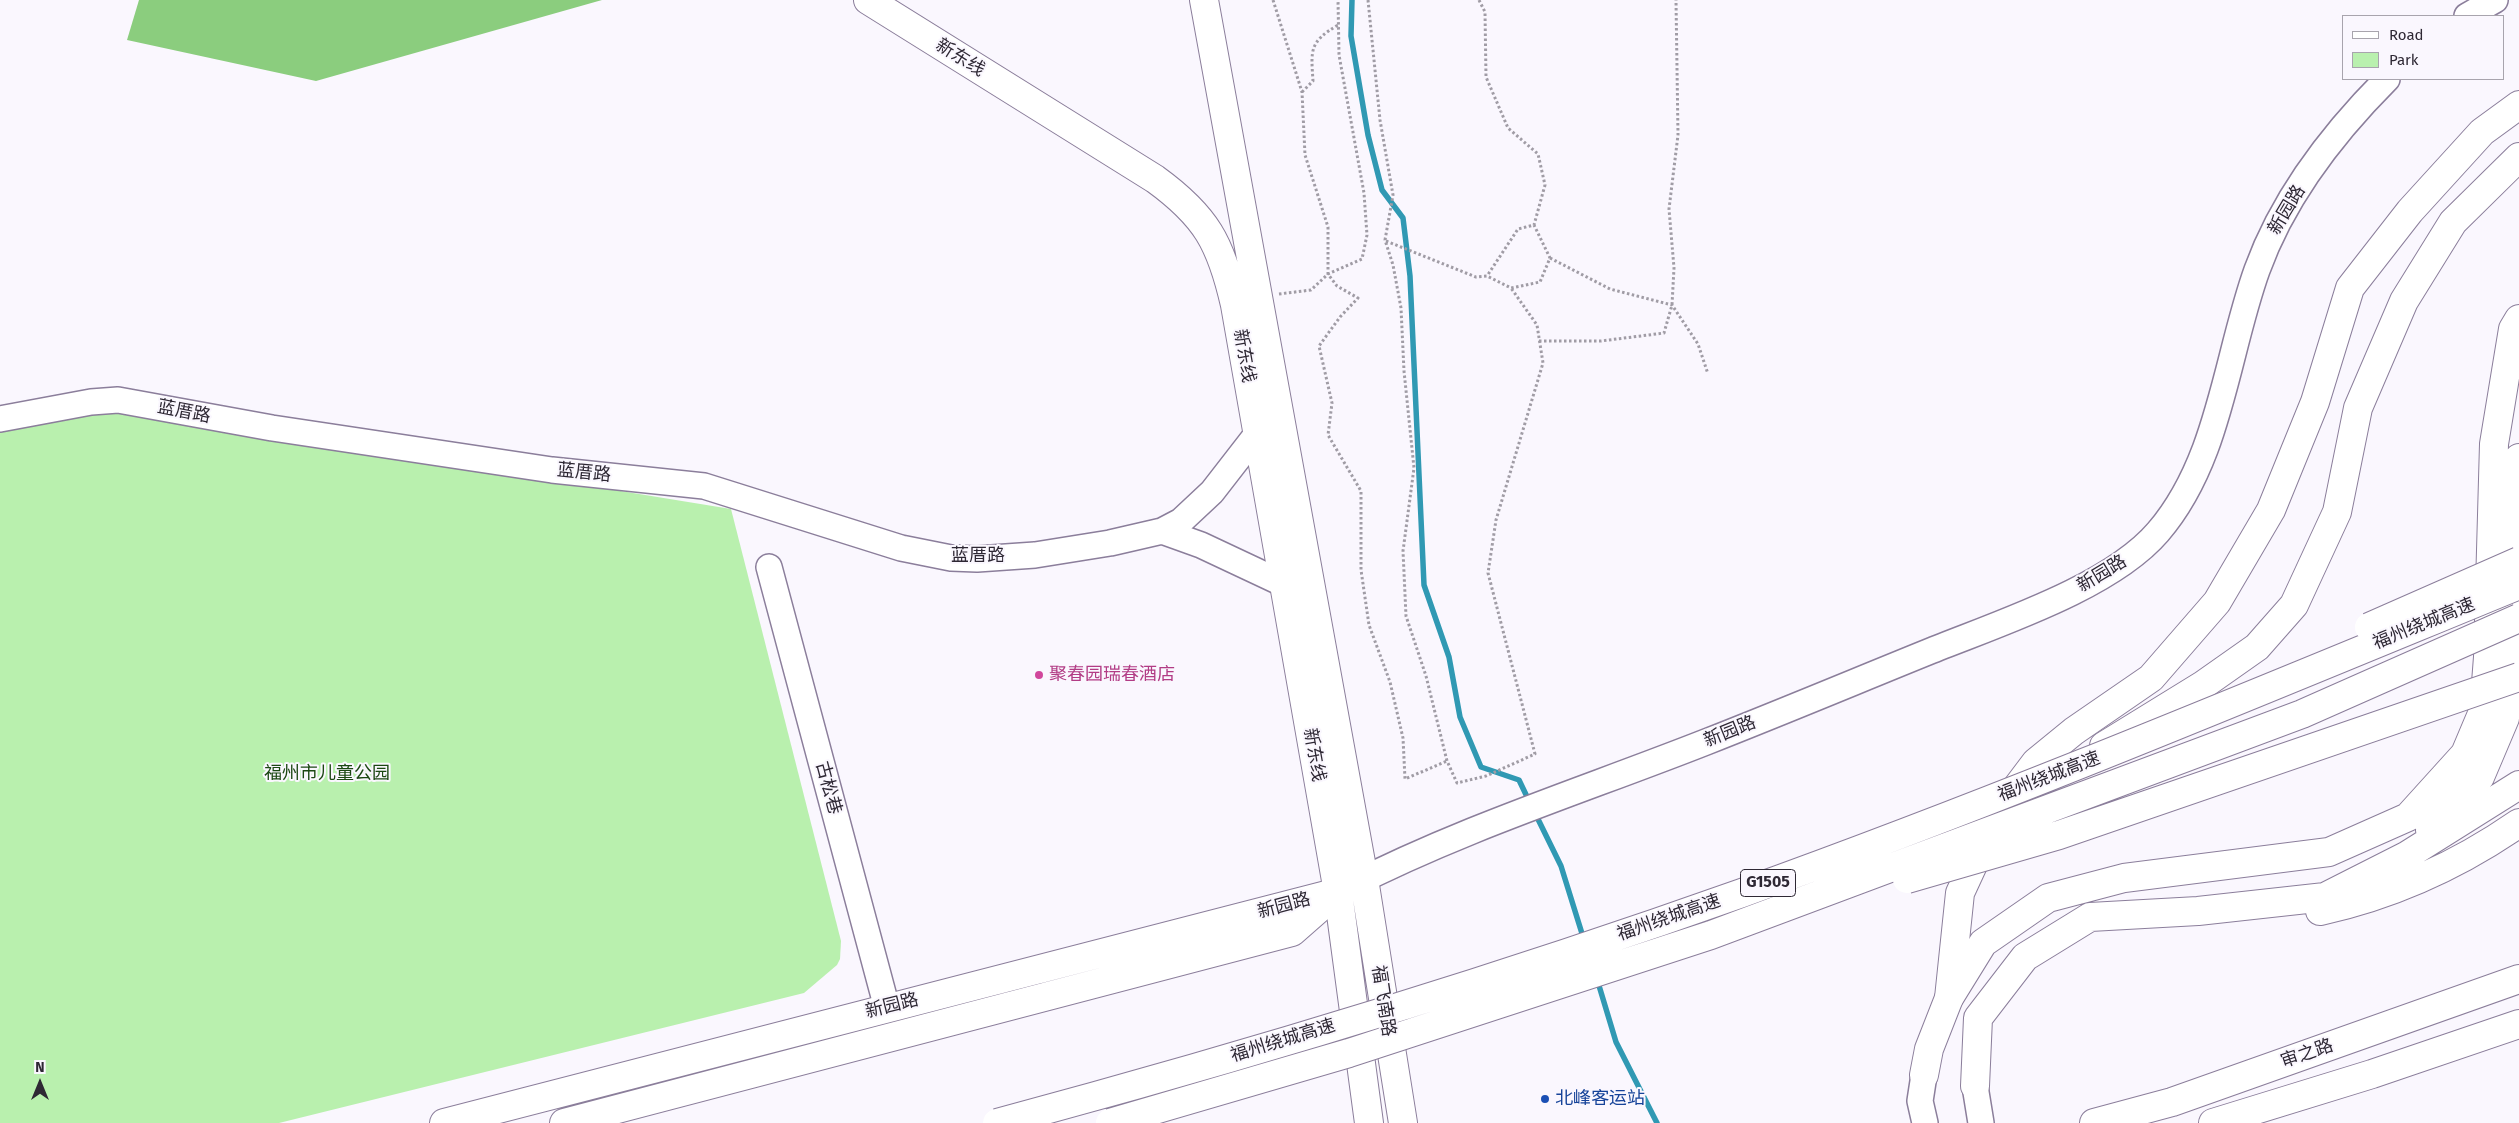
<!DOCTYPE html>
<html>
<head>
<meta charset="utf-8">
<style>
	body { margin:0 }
	#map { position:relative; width:2519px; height:1123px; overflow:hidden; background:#faf7fe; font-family:"Fira Sans",sans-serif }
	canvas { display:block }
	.legend { position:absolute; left:2342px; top:15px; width:162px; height:65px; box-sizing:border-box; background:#faf7fe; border:1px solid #a8a4ad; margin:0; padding:6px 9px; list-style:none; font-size:15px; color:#2e2834 }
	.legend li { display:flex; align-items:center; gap:10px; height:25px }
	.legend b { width:25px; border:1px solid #a8a4ad }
	.north { position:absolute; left:15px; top:1058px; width:50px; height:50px; -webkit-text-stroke:4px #faf7fe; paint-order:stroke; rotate:0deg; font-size:14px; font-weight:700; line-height:20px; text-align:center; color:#2e2834 }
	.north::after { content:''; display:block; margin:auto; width:18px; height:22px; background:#2e2834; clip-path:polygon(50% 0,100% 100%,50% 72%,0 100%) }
</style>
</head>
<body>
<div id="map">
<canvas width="2519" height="1123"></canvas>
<ul class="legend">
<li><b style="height:6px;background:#fff"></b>Road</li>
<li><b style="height:14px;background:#b9f0ae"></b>Park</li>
</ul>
<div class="north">N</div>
</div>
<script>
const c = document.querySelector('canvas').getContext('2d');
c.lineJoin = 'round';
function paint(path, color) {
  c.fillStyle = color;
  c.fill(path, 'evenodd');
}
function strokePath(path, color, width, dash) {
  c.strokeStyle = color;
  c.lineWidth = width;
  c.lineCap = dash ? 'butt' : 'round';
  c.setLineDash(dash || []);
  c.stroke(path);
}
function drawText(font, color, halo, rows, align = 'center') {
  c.font = font + ' "Fira Sans","Noto Sans SC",sans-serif';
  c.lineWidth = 4;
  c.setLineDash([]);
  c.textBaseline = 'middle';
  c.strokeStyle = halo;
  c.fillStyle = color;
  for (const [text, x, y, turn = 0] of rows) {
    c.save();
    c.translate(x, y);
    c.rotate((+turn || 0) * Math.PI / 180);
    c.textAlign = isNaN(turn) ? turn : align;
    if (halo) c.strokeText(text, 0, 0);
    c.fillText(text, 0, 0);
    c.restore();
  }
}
const green = new Path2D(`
	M118 409 731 509 841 941 840 959 837 965 804 993 279 1123H0V428Z`);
const forest = new Path2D(`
	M139 0H602L316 81 127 40Z`);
const stream = new Path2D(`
	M1352 0 1351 36 1368 135 1382 190 1403 218 1410 276 1424 585 1449 657 1460 717 1481 767 1519 780 1530 803
	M1535 813 1561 866 1584 940
	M1597 979 1616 1042 1657 1123`);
const path = new Path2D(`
	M1273 0 1302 92 1305 155 1328 227V274L1337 286 1358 298 1340 317 1319 346 1332 403 1328 435 1361 491V570L1369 625 1390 682 1403 738 1405 779 1447 761
	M1368 0 1380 120 1393 195 1385 240 1393 265 1401 308 1404 371 1414 468 1403 551 1406 616 1426 676 1447 761 1457 783 1486 776 1535 754 1488 573 1496 520 1543 363 1537 325 1511 288
	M1479 0 1485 12 1486 77 1508 128 1538 154 1545 185 1534 225
	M1302 92 1313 81C1311 50 1309 42 1338 25
	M1386 241 1476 277 1487 276 1511 288 1540 282 1550 258 1534 225 1518 229 1487 276
	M1550 258 1610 289 1672 305 1698 344 1708 374
	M1279 294 1311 290 1328 274 1362 259 1367 235 1364 193 1339 55 1338 0
	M1539 341H1601L1664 333 1672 305 1674 268 1669 209 1678 135 1676 0`);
const tertiary = new Path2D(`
	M2467 16 2495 0
	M0 419 91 402 118 400 272 428 552 470 704 486 901 548 951 558 977 559 1035 555 1110 543 1162 531 1181 521 1212 492 1257 434
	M1162 531 1201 545 1284 584
	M769 567 887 1008
	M1346 888C1463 828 1584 790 1706 742 1780 713 1854 682 1928 652 1997 624 2110 588 2158 532 2220 460 2226 356 2257 270 2283 198 2334 132 2387 79
	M1924 1075 1920 1101 1925 1123
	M1975 1086 1981 1123`);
const secondary = new Path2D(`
	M868 0 1155 179C1206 216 1221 243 1235 305L1338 892
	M1204 0 1364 879
	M444 1123 1338 892
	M564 1123 1292 932 1333 896
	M2094 1123 2172 1102 2519 979
	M2213 1123 2372 1074 2519 1024`);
const primary = new Path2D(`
	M1364 879 1403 1123
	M1338 892 1369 1123
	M1949 998 1960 893 1996 815 2036 762 2074 731 2151 678 2217 602 2271 510 2315 402 2350 288 2410 211 2482 132 2519 105`);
const motorway = new Path2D(`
	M2104 746 2203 685 2257 647 2294 605 2337 512 2358 408 2404 301 2453 222 2519 157
	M2430 830 2480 777 2505 718 2519 458
	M2320 911C2393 895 2457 866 2519 823
	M1924 1075 1929 1049 1949 998 1983 943 2048 898 2124 878 2329 852 2408 817 2465 754 2484 709 2488 657 2494 444 2513 329 2519 319
	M1975 1086 1978 1018 2025 957 2090 917 2198 911 2325 897 2406 856 2519 785`);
const motorwayBridge = new Path2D(`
	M2369 627 2519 561
	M1907 879 2059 835 2519 677
	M997 1123C1247 1056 1497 980 1742 893 2004 799 2261 691 2519 585
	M1110 1123 1349 1053 1711 935 2302 714 2519 618`);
const markers = [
	[1039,675,5,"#d1479c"],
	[1545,1099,5,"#1a4fb4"]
];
const shields = [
	[1768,883,55]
];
const shieldNames = [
	["G1505",1768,883]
];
const streetNames = [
	["新东线",960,58,32],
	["新园路",2287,210,-59],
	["新东线",1244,356,80],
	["蓝厝路",184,412,11],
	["蓝厝路",584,473,6],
	["蓝厝路",978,556],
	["新园路",2102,574,-31],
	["福州绕城高速",2424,624,-22],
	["新园路",1730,732,-22],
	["新东线",1314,755,80],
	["福州绕城高速",2049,777,-21],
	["古松巷",828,788,75],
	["新园路",1284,906,-15],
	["福州绕城高速",1669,918,-19],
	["福飞南路",1383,1001,81],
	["新园路",892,1006,-14],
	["福州绕城高速",1283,1041,-17],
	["审之路",2307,1054,-19]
];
const hotelNames = [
	["聚春园瑞春酒店",1049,675]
];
const parkNames = [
	["福州市儿童公园",327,774]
];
const transitNames = [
	["北峰客运站",1555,1099]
];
paint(green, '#b9f0ae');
paint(forest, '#8bcd7e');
strokePath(stream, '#3099b3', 5.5);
strokePath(tertiary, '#8b7e9b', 28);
strokePath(secondary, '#8b7e9b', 30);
strokePath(primary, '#8b7e9b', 30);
strokePath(motorway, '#8b7e9b', 30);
strokePath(path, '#a09ca5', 3, [2.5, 2.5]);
strokePath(tertiary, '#fff', 25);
strokePath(secondary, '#fff', 28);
strokePath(primary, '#fff', 28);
strokePath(motorway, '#fff', 28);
strokePath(motorwayBridge, '#8b7e9b', 30, []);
strokePath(motorwayBridge, '#fff', 28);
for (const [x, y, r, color] of markers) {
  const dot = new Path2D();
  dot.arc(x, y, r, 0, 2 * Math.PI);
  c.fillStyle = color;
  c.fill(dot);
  strokePath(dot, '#faf7fe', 2);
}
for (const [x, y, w] of shields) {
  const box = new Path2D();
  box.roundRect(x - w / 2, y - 13.5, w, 27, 4);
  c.fillStyle = '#faf7fe';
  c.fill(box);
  strokePath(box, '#2e2834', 1);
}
drawText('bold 16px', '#2e2834', null, shieldNames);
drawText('18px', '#2e2834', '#faf7fe', streetNames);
drawText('18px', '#b23c85', '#faf7fe', hotelNames, 'left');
drawText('18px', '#1b4712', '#faf7fe', parkNames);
drawText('18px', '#164399', '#faf7fe', transitNames, 'left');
</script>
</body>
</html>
